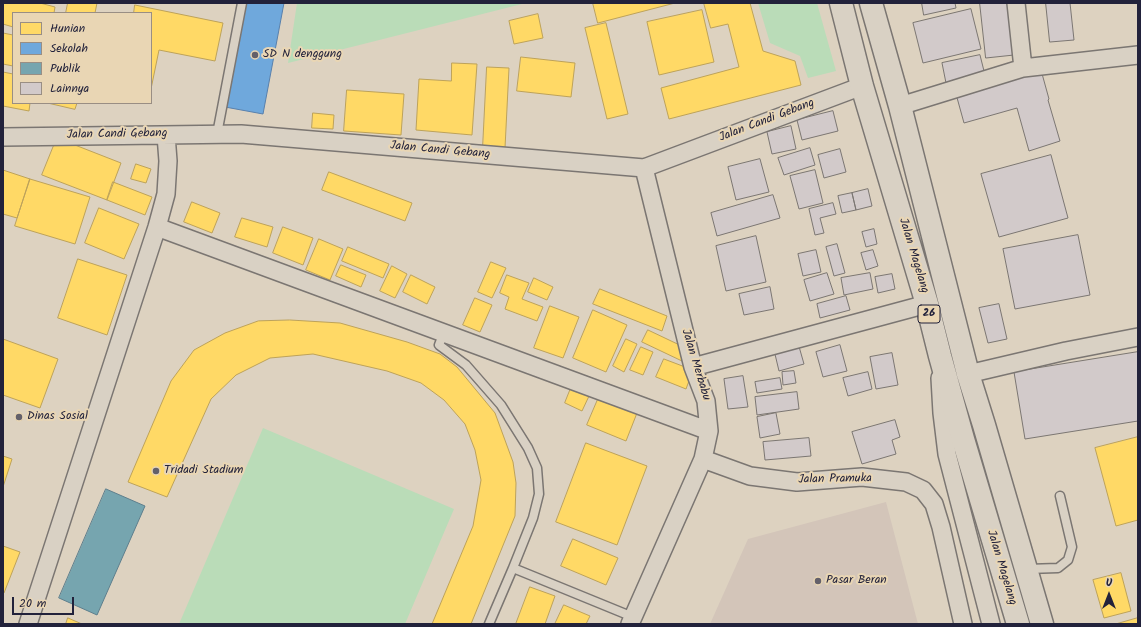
<!DOCTYPE html>
<html>
<head>
<meta charset="utf-8">
<style>
	body { margin:0 }
	#map { position:relative; width:1141px; height:627px; overflow:hidden; background:#ddd2c0; font-family:Kalam,sans-serif }
	canvas { display:block }
	.frame { position:absolute; inset:0; border:4px solid #22223b; pointer-events:none }
	.legend { position:absolute; left:12px; top:12px; width:140px; height:92px; box-sizing:border-box; background:#e9d6b4; border:1px solid #998e84; margin:0; padding:5px 7px; list-style:none; font-size:12px; color:#22223b }
	.legend li { display:flex; align-items:center; gap:8px; height:20px }
	.legend b { width:20px; border:1px solid #998e84 }
	.north { position:absolute; left:1089px; top:575px; width:40px; height:40px; -webkit-text-stroke:3px #e9d6b4; paint-order:stroke; rotate:0deg; font-size:11px; font-weight:700; line-height:16px; text-align:center; color:#22223b }
	.north::after { content:''; display:block; margin:auto; width:14px; height:18px; background:#22223b; clip-path:polygon(50% 0,100% 100%,50% 72%,0 100%) }
	.scale { position:absolute; left:12px; top:597px; width:62px; height:18px; box-sizing:border-box; border:2px solid #22223b; border-top:0; padding-left:5px; font-size:12px; line-height:14px; white-space:nowrap; color:#22223b; -webkit-text-stroke:3px #e9d6b4; paint-order:stroke }
</style>
</head>
<body>
<div id="map">
<canvas width="1141" height="627"></canvas>
<div class="frame"></div>
<ul class="legend">
<li><b style="height:11px;background:#ffd966"></b>Hunian</li>
<li><b style="height:11px;background:#6fa8dc"></b>Sekolah</li>
<li><b style="height:11px;background:#76a5af"></b>Publik</li>
<li><b style="height:11px;background:#d2caca"></b>Lainnya</li>
</ul>
<div class="north">U</div>
<div class="scale">20 m</div>
</div>
<script>
const c = document.querySelector('canvas').getContext('2d');
c.lineJoin = 'round';
function paint(path, color) {
  c.fillStyle = color;
  c.fill(path, 'evenodd');
}
function strokePath(path, color, width, dash) {
  c.strokeStyle = color;
  c.lineWidth = width;
  c.lineCap = dash ? 'butt' : 'round';
  c.setLineDash(dash || []);
  c.stroke(path);
}
function drawText(font, color, halo, rows, align = 'center') {
  c.font = font + ' Kalam,sans-serif';
  c.lineWidth = 4;
  c.setLineDash([]);
  c.textBaseline = 'middle';
  c.strokeStyle = halo;
  c.fillStyle = color;
  for (const [text, x, y, turn = 0] of rows) {
    c.save();
    c.translate(x, y);
    c.rotate((+turn || 0) * Math.PI / 180);
    c.textAlign = isNaN(turn) ? turn : align;
    if (halo) c.strokeText(text, 0, 0);
    c.fillText(text, 0, 0);
    c.restore();
  }
}
const built = new Path2D(`
	M886 502 918 624H710L748 539Z`);
const green = new Path2D(`
	M297 3H526L288 63Z
	M758 3H817L836 71 808 78 800 56 770 43Z
	M263 428 454 509 405 624H179Z`);
const homes = new Path2D(`
	M4 3H40L55 7 54 13H13V27L3 24V7Z
	M68 3H97L95 13H66Z
	M593 3H675L598 23Z
	M704 3H750L763 51 795 61 801 85 669 119 661 88 739 67 728 24 711 28Z
	M135 5 223 23 215 61 159 50 151 89V13H134Z
	M702 10 714 62 659 75 647 22Z
	M538 14 543 38 514 44 509 21Z
	M606 23 628 114 607 119 585 28Z
	M3 33 13 35V66L3 64Z
	M521 57 575 63 571 97 517 91Z
	M452 63 477 64 472 135 416 130 419 79 451 81Z
	M487 67 509 68 505 148 483 147Z
	M3 72 13 74V103H30L29 111 3 106Z
	M347 90 404 94 401 135 344 131Z
	M48 103H77L75 109Z
	M313 113 334 115 333 129 312 128Z
	M57 138 121 163 107 200 42 175Z
	M136 164 151 169 146 183 131 179Z
	M3 170 30 179 17 218 3 214Z
	M329 172 412 203 405 221 322 190Z
	M30 179 90 197 75 244 15 226Z
	M113 182 152 197 145 215 107 200Z
	M192 202 220 213 212 233 184 222Z
	M99 208 139 224 124 259 85 243Z
	M242 218 273 227 267 247 235 237Z
	M283 227 313 238 303 265 273 253Z
	M319 239 343 249 330 280 306 270Z
	M348 247 389 264 383 278 342 261Z
	M78 259 127 275 107 335 58 318Z
	M491 262 506 268 492 298 478 292Z
	M341 265 366 275 361 287 336 276Z
	M392 266 407 274 395 298 380 291Z
	M411 275 435 287 427 304 403 292Z
	M507 275 529 283 522 299 543 307 537 321 505 309 509 297 500 293Z
	M534 278 553 287 547 300 528 292Z
	M600 289 667 316 662 331 593 304Z
	M475 298 492 305 480 332 463 325Z
	M550 306 579 317 563 358 534 348Z
	M593 310 627 325 606 372 573 358Z
	M290 320 340 323 407 342 440 354 457 367 495 413 513 462 516 483 515 516 471 624H432L473 526 481 480 475 450 465 424 444 400 421 383 387 371 313 354 270 358 236 375 211 399 167 497 128 482 171 381 194 350 225 333 258 321Z
	M648 330 688 349 682 361 642 342Z
	M3 339 58 359 40 408 3 395Z
	M626 339 637 344 624 372 613 366Z
	M641 347 653 352 643 375 630 370Z
	M664 359 693 370 686 389 656 377Z
	M571 388 589 396 582 411 565 403Z
	M599 397 637 413 626 441 587 425Z
	M1138 437V520L1116 526 1095 448Z
	M586 443 647 466 617 545 556 522Z
	M3 456 12 459 3 487Z
	M573 539 618 558 606 585 561 566Z
	M3 546 20 552 4 593 3 592Z
	M1121 573 1131 611 1104 618 1093 580Z
	M530 587 555 596 545 624H516Z
	M564 605 590 616 586 624H555Z
	M68 618 82 624H66Z
	M1138 618V624H1116Z`);
const schools = new Path2D(`
	M247 3H284L263 114 225 107Z`);
const public = new Path2D(`
	M106 489 145 506 97 615 59 598Z`);
const building = new Path2D(`
	M922 3H955L956 8 924 15Z
	M980 3H1008L1014 55 986 58Z
	M1046 3H1070L1074 40 1050 42Z
	M971 9 981 49 923 63 913 23Z
	M980 55 985 75 946 83 942 63Z
	M1041 70 1049 99 1048 100 1060 141 1029 151 1017 108 964 123 956 94Z
	M833 111 838 131 802 140 797 120Z
	M791 126 796 149 772 154 767 132Z
	M810 148 815 165 784 175 778 158Z
	M840 149 846 172 824 178 818 155Z
	M1051 155 1068 218 999 237 981 174Z
	M760 159 769 192 736 200 728 167Z
	M815 170 823 203 799 209 790 176Z
	M868 189 872 206 856 210 852 193Z
	M852 193 856 210 842 213 838 196Z
	M773 195 780 218 717 236 711 213Z
	M833 203 836 214 820 218 824 233 815 235 809 209Z
	M874 229 877 244 866 247 862 232Z
	M1078 235 1090 295 1015 309 1003 249Z
	M756 236 766 282 726 291 716 246Z
	M837 244 845 273 834 276 826 247Z
	M816 250 821 272 803 276 798 254Z
	M873 250 878 266 866 270 861 253Z
	M827 273 834 294 810 301 804 280Z
	M870 273 873 289 844 295 841 278Z
	M892 274 895 289 878 293 875 277Z
	M770 287 774 309 744 315 739 294Z
	M846 296 850 310 820 318 817 304Z
	M999 304 1007 339 988 343 979 308Z
	M798 343 804 364 779 371 774 350Z
	M840 345 847 371 823 377 816 352Z
	M1138 352V421L1025 439 1014 372Z
	M892 353 898 385 876 389 870 357Z
	M794 371 796 383 783 385 782 372Z
	M868 372 872 389 848 396 843 378Z
	M743 376 748 407 728 409 724 379Z
	M780 378 782 389 757 393 755 382Z
	M797 392 799 409 757 415 755 397Z
	M776 413 780 434 760 438 757 417Z
	M895 420 900 437 892 440 896 454 862 464 852 432Z
	M809 438 811 456 765 460 763 442Z`);
const lane = new Path2D(`
	M217 134 242 3
	M444 332 439 345 466 365 501 405 528 448 537 468 539 494 533 518 513 568
	M1027 569 1058 568 1068 560 1072 547 1060 496
	M489 624 513 568 633 617`);
const street = new Path2D(`
	M1016 3 1023 68
	M900 106 1023 68 1138 55
	M3 137 241 134 644 168 862 86
	M157 227 709 431
	M693 367 927 304
	M968 374 1066 351 1138 337
	M940 378 942 413 947 454 991 624
	M703 459 750 476 797 482 862 477 906 482 923 490 934 504 941 527 963 624
	M28 624 157 227 166 194 168 161 166 135
	M630 624 703 459 709 431 706 401 693 367 644 168`);
const highway = new Path2D(`
	M841 3 862 86 927 304 940 356 963 439 1018 624
	M871 3 900 106 968 374 984 425 1042 624`);
const markers = [
	[255,55,4,"#63606a"],
	[19,417,4,"#63606a"],
	[156,471,4,"#63606a"],
	[818,581,4,"#63606a"]
];
const shields = [
	[929,314,22]
];
const shieldNames = [
	["26",929,314]
];
const poiNames = [
	["SD N denggung",263,55],
	["Dinas Sosial",27,417],
	["Tridadi Stadium",164,471],
	["Pasar Beran",826,581]
];
const streetNames = [
	["Jalan Candi Gebang",767,121,-21],
	["Jalan Candi Gebang",117,135,-1],
	["Jalan Candi Gebang",440,151,5],
	["Jalan Magelang",913,256,73],
	["Jalan Merbabu",695,365,73],
	["Jalan Pramuka",835,480,-1],
	["Jalan Magelang",1001,568,73]
];
paint(built, '#d3c5b9');
paint(green, '#badcb8');
paint(homes, '#ffd966');
strokePath(homes, '#bda259', 1);
paint(schools, '#6fa8dc');
strokePath(schools, '#5880ac', 1);
paint(public, '#76a5af');
strokePath(public, '#5d7e8c', 1);
paint(building, '#d2caca');
strokePath(building, '#7b7672', 1);
strokePath(lane, '#7b7672', 11);
strokePath(street, '#7b7672', 20);
strokePath(highway, '#7b7672', 25);
strokePath(lane, '#d9d1c4', 8);
strokePath(street, '#d9d1c4', 17);
strokePath(highway, '#d9d1c4', 22);
for (const [x, y, r, color] of markers) {
  const dot = new Path2D();
  dot.arc(x, y, r, 0, 2 * Math.PI);
  c.fillStyle = color;
  c.fill(dot);
  strokePath(dot, '#e9d6b4', 1.5);
}
for (const [x, y, w] of shields) {
  const box = new Path2D();
  box.roundRect(x - w / 2, y - 9, w, 18, 3);
  c.fillStyle = '#e9d6b4';
  c.fill(box);
  strokePath(box, '#22223b', 1);
}
drawText('bold 11px', '#22223b', null, shieldNames);
drawText('12px', '#22223b', '#e9d6b4', poiNames, 'left');
drawText('12px', '#22223b', '#e9d6b4', streetNames);
</script>
</body>
</html>
